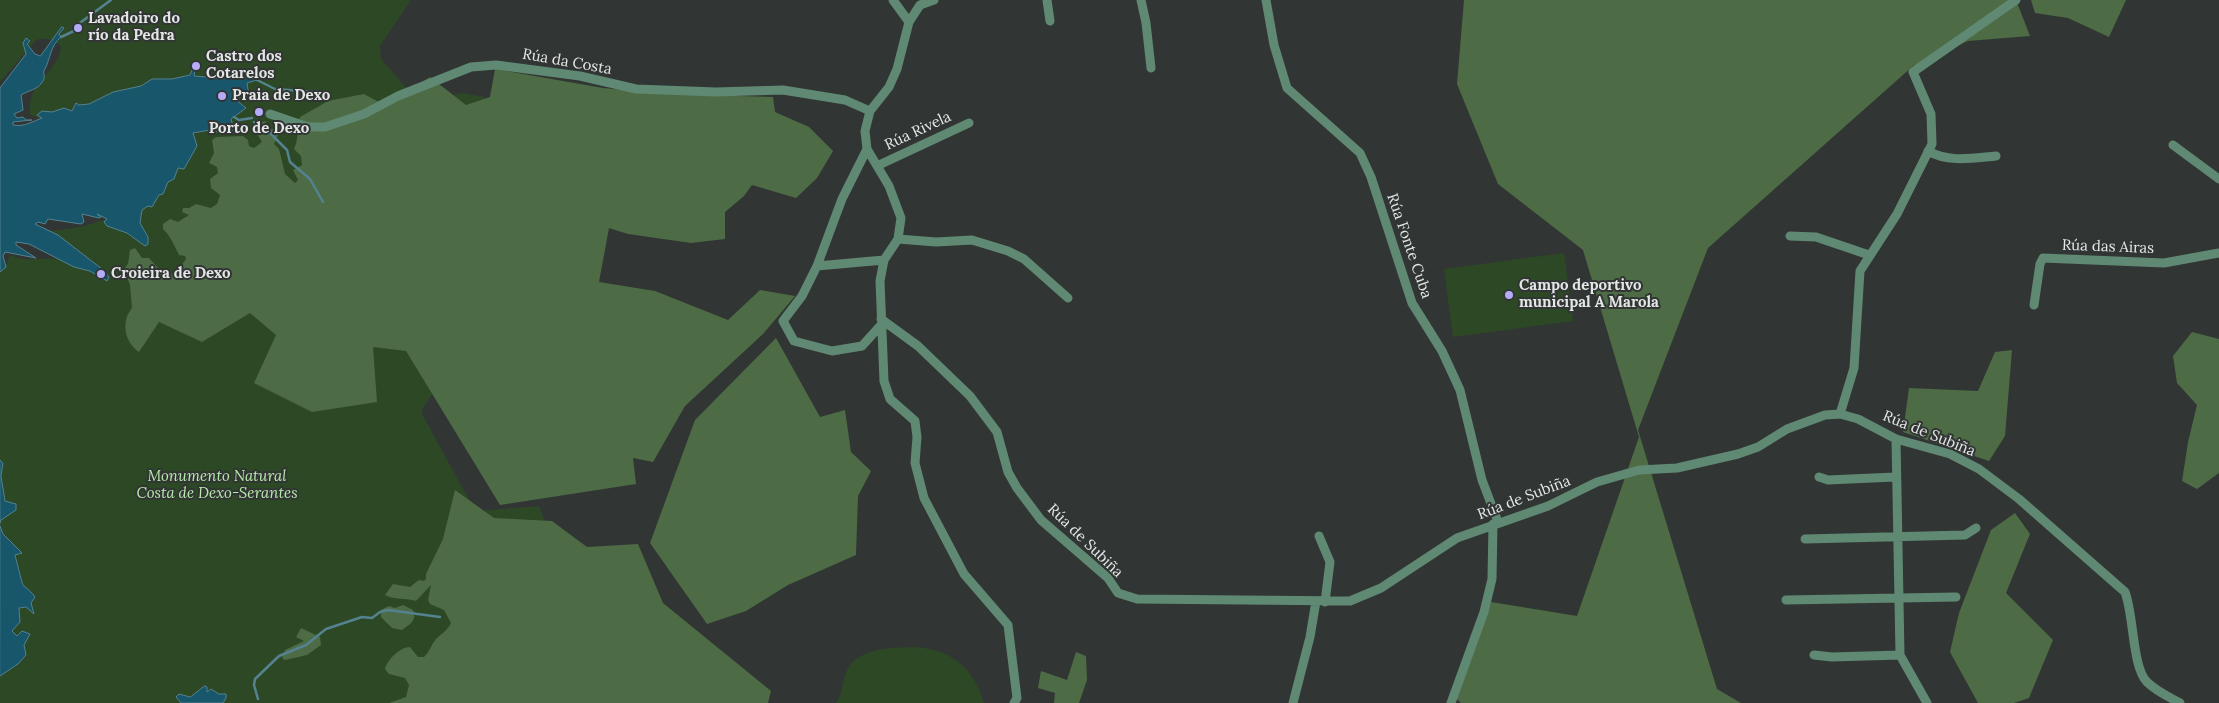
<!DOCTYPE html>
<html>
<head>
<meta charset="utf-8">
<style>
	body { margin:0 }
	canvas { display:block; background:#313534 }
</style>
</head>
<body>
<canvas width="2219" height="703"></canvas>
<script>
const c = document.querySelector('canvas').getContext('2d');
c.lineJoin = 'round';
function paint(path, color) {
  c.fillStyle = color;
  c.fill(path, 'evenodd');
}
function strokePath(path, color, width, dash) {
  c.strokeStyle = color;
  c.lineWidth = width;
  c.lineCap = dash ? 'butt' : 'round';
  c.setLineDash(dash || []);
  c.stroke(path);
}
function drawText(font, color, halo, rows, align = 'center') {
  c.font = font + ' Lora,serif';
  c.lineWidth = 4;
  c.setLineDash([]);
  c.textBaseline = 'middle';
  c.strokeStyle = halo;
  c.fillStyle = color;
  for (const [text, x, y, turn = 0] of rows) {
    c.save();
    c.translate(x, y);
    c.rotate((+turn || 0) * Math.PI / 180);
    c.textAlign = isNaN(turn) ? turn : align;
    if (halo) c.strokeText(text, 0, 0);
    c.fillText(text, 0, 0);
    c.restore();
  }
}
const green = new Path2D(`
	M0 0H411L380 46 381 59 407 89 438 99 462 93 484 97 491 127 458 355 423 408 422 414 473 507 479 511 539 506 617 703H0V265L7 264 10 255C27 263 40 257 57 259L59 257 43 232 81 227 115 216 186 134H196L213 124 164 87 38 118 30 114C26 82 59 72 61 47 56 40 44 37 36 40L0 82Z
	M1564 253 1573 321 1453 337 1444 269Z
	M915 647C952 650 973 667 984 703H836C843 694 842 683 846 673 855 647 893 648 915 647Z`);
const forest = new Path2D(`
	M1464 0H2016L2030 36 1968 41 1913 66 1708 248 1638 430 1717 689 1741 703H1461L1456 698 1491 602 1577 616 1639 437 1583 250 1498 184 1457 84Z
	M2031 0H2126L2109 37 2068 18 2035 13Z
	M495 69 603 88 669 94 773 97 775 112 809 127 833 151 817 178 796 198 752 185 744 196 725 212V239L691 243 628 234 609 228 599 282 655 291 728 320 760 290 795 296 763 334 685 406 653 462 633 458 636 484 500 505 406 351 373 347 377 402 312 412 254 383 276 335 250 313 202 342 159 322 139 352C124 342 121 321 132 308L130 285 124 269 128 264 130 250 135 248 142 258H149L158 268 169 275 176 273 186 259 185 256 179 255C175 247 170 235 163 229V224L170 219 178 222 189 215 182 212 183 208H189L196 204 211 208 217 204 220 195 211 188 210 179 218 173 217 167 209 163 214 153 212 140 216 137 243 136 248 140 249 146 254 148 262 142 257 134V124L265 121 270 129H273L277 124H281V129L274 144 279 149 285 174 295 183 298 180 293 170 302 165 301 156 294 149C299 138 297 128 300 117L328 101 364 94 386 106 430 77 466 105 490 97Z
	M2192 332 2219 339V473L2197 489 2182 481 2188 442 2197 405 2177 383 2173 356Z
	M776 338 820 417 845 410 851 452 871 471 858 496 856 555 788 585 746 611 707 624 650 543 695 420Z
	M2012 350 2005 436 1989 461 1903 432 1909 388 1978 391 1995 352Z
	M455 490 494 518 552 521 587 547 638 544 663 603 771 691 768 703H389L406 697 409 685 405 678 389 674 385 669C387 660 400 647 410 647L418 657H424C430 651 431 645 436 639 442 633 447 631 451 623L444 610 430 604 428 600 431 585 416 601C406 598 394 600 385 595L393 584 410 587 419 580 424 581 426 579V574L443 539Z
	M2015 513 2030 534 2006 593 2053 640 2029 698 2014 703H1978L1950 652 1959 613 1991 530Z
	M403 605 413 610C417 621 410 624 402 630L392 628 381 617V610L389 606 395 608Z
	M301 628 320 637 321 645 307 655 285 660 282 658 285 650 304 641 296 637Z
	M1076 652 1086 656 1087 680 1079 703H1054L1055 693 1038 688 1041 671 1067 680Z`);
const water = new Path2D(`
	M62 27 64 28 59 34 61 37C50 46 50 60 45 69 42 73 46 76 43 81 38 90 29 90 21 95L23 110 14 114 17 118 23 117 26 120H32L13 122V125C25 127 31 122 42 118L37 115 42 111 52 112 64 108 72 111 76 103 79 105 89 104 113 92 141 86 152 79H172L190 75 193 68 195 69 194 76 218 78 258 74 259 76 257 80 247 83 249 96 243 95 236 100 246 108 231 119 234 129 232 131 226 129 222 133 210 130 193 133 197 146 184 169 178 168 174 179 168 182 163 194 159 195 152 207 148 206 142 210 140 223 148 237V244L145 246 127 233 107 226 104 222 107 219 97 214 101 217 99 218 82 214 84 222 81 224 48 219 45 224 38 222 35 224 58 235 102 269 109 277 107 281 90 271 74 267 29 244 16 242V245L36 258 5 252 3 256 6 267 0 272V88L26 54 23 43 26 38 30 41 27 44 35 54 40 56Z
	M0 460 3 463 1 476 5 501 16 504V510L1 520 0 523Z
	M0 526 3 534 22 553 15 555C16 559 22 583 23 585 27 589 32 592 35 597L31 603 34 614 26 607 19 608 20 622 12 631 17 636 22 631 30 634 24 645 26 655 18 664 0 676Z
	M205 686 207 687V692L211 689 219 694H226V698L223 703H181L176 697 179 694 190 697Z`);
const stream = new Path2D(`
	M77 25 111 0
	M61 37 76 30
	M257 80 275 89 314 92
	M234 117 239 120 252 118
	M254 122 269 132 287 150 290 162 310 179 323 202
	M258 699 254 685 255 679 279 656 306 645 326 629 362 617 372 618 380 612 388 610 440 617`);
const minor = new Path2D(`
	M893 0 909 22
	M934 0 920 5 909 22 897 69 889 87 870 111 865 131 867 149 889 186 901 218 898 239 884 260 880 281 884 381 890 399 915 421 917 437 915 463 924 498 964 574 1008 625 1017 698 1014 703
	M1047 0 1050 21
	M1141 0 1146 23 1151 68
	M1266 0 1274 45 1287 88 1360 153 1371 177 1412 303 1442 351 1460 390 1482 480 1498 522
	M270 114 308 127H325L364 114 398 96 471 67 496 65 580 76 636 89 716 92 783 90 845 100 870 111
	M2173 145 2219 179
	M867 149 842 199 817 266 802 296 783 321 794 341 832 351 862 346 881 325
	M1928 151C1949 163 1973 158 1996 156
	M879 165 969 123
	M1790 236 1816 237 1869 255
	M898 239 936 242 972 240 1008 251 1024 259 1068 298
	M817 266 884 260
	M2034 305 2040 264 2043 258 2164 263 2219 253
	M881 319 918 346 970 396 997 432 1008 472 1017 488 1041 520 1108 578 1118 593 1137 599 1350 601 1381 588 1457 538 1548 506 1597 482 1639 470 1677 468 1738 454 1758 447 1787 429 1825 415 1840 414 1858 419 1896 439 1950 454 1979 469 2019 499 2125 592C2134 615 2132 667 2147 682 2156 691 2169 697 2180 703
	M1840 414 1854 368 1860 271 1897 214 1932 144 1931 114 1913 72 2016 0
	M1896 439 1900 655 1927 703
	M1819 477 1828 480 1895 477
	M1319 536 1330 562 1325 602
	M1805 539 1965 535 1976 528
	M1786 600 1956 597
	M1814 655 1832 657 1900 655
	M1293 703 1310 637 1316 601
	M1451 703 1484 612 1492 579 1493 524`);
const markers = [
	[78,28,5,"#b4acf9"],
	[196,66,5,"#b4acf9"],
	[222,96,5,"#b4acf9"],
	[259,112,5,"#b4acf9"],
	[101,274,5,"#b4acf9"],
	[1509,295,5,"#b4acf9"]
];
const poiNames = [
	["Lavadoiro do",88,19],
	["río da Pedra",88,36],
	["Castro dos",206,57],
	["Cotarelos",206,74],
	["Praia de Dexo",232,96],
	["Porto de Dexo",259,129,"center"],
	["Croieira de Dexo",111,274],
	["Campo deportivo",1519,286],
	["municipal A Marola",1519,303]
];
const streetNames = [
	["Rúa da Costa",567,62,10],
	["Rúa Rivela",918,131,-25],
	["Rúa Fonte Cuba",1409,246,71],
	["Rúa das Airas",2108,247,2],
	["Rúa de Subiña",1929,434,22],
	["Rúa de Subiña",1524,498,-21],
	["Rúa de Subiña",1085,541,44]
];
const parkNames = [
	["Monumento Natural",217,477],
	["Costa de Dexo-Serantes",217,494]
];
paint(green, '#2d4825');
paint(forest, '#4d6b44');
paint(water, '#17566b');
strokePath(water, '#548290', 1);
strokePath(stream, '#548290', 2.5);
strokePath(minor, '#5f8972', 9);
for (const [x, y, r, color] of markers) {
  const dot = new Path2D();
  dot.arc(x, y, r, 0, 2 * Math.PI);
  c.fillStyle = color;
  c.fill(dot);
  strokePath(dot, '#313534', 2);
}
drawText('bold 15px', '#e4e7e6', '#313534', poiNames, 'left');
drawText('15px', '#e4e7e6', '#313534', streetNames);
drawText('italic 15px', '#b7e9a9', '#313534', parkNames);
</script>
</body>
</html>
